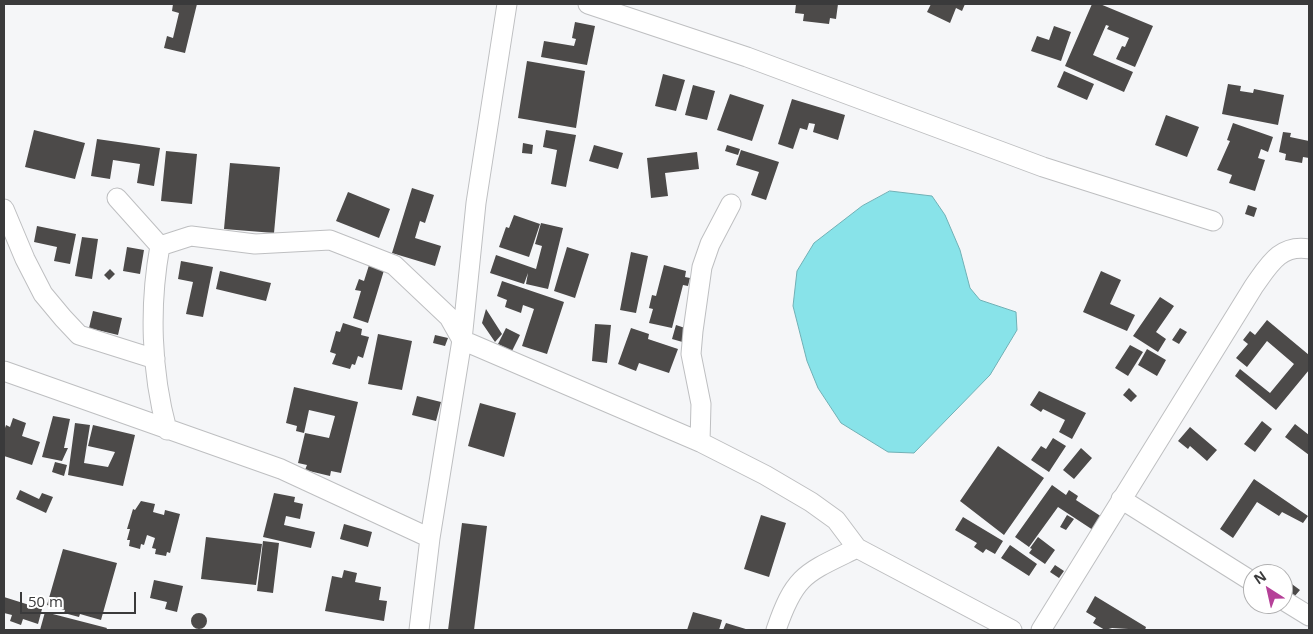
<!DOCTYPE html>
<html>
<head>
<meta charset="utf-8">
<style>
	body { margin:0 }
	#map { position:relative; width:1313px; height:634px; overflow:hidden; background:#f5f6f8; font-family:"Open Sans",sans-serif }
	canvas { display:block }
	.frame { position:absolute; inset:0; border:5px solid #3a3a3b; pointer-events:none }
	.north { position:absolute; left:1243px; top:564px; width:50px; height:50px; box-sizing:border-box; background:#fff; border:1px solid #b0b0b1; border-radius:50%; rotate:325deg; font-size:14px; font-weight:700; line-height:20px; text-align:center; color:#3a3a3b }
	.north::after { content:''; display:block; margin:auto; width:18px; height:22px; background:#b54098; clip-path:polygon(50% 0,100% 100%,50% 72%,0 100%) }
	.scale { position:absolute; left:20px; top:592px; width:116px; height:22px; box-sizing:border-box; border:2px solid #3a3a3b; border-top:0; padding-left:6px; font-size:15px; line-height:18px; white-space:nowrap; color:#3a3a3b; -webkit-text-stroke:4px #fff; paint-order:stroke }
</style>
</head>
<body>
<div id="map">
<canvas width="1313" height="634"></canvas>
<div class="frame"></div>
<div class="north">N</div>
<div class="scale">50 m</div>
</div>
<script>
const c = document.querySelector('canvas').getContext('2d');
c.lineJoin = 'round';
function paint(path, color) {
  c.fillStyle = color;
  c.fill(path, 'evenodd');
}
function strokePath(path, color, width, dash) {
  c.strokeStyle = color;
  c.lineWidth = width;
  c.lineCap = dash ? 'butt' : 'round';
  c.setLineDash(dash || []);
  c.stroke(path);
}
const water = new Path2D(`
	M890 191 932 196 945 215 960 250 970 288 980 300 1016 312 1017 330 990 375 914 453 888 452 841 423 818 388 807 361 793 306 797 271 814 243 862 206Z`);
const building = new Path2D(`
	M173 4H197L185 53 164 48 167 36 173 38 179 13 172 11Z
	M796 4H838L836 19 830 18 829 24 803 21 804 14 795 13Z
	M931 4H965L962 11 956 8 950 23 927 12Z
	M1092 4H1100L1153 26 1135 67 1116 59 1122 46 1125 47 1129 38 1107 29 1109 26 1106 25 1093 55 1133 72 1124 92 1065 66Z
	M575 22 595 26 587 65 541 57 544 41 574 46 576 39 572 38Z
	M1054 26 1071 32 1061 61 1031 51 1037 36 1049 40Z
	M527 61 585 71 576 128 518 118Z
	M1064 71 1094 84 1087 100 1057 87Z
	M663 74 685 80 676 111 655 106Z
	M1228 84 1241 86 1240 91 1253 93 1254 89 1284 95 1278 125 1222 114Z
	M693 85 715 91 707 120 685 115Z
	M730 94 764 105 752 141 717 130Z
	M792 99 845 115 838 140 813 132 815 124 809 123 807 130 800 128 793 149 778 144Z
	M1166 115 1199 127 1187 157 1155 145Z
	M1233 123 1273 137 1268 152 1261 149 1258 158 1265 160 1255 191 1229 183 1232 175 1217 170 1230 141 1227 140Z
	M34 130 85 143 75 179 25 167Z
	M546 130 576 135 566 187 551 184 557 150 543 147Z
	M1283 132 1291 133 1290 137 1309 141V158L1303 157 1302 163 1285 160 1286 154 1279 152Z
	M97 139 160 148 154 186 137 183 140 164 113 160 110 179 91 176Z
	M523 143 533 145 532 154 522 153Z
	M594 145 623 153 618 169 589 161Z
	M727 145 740 149 738 155 725 151Z
	M741 150 779 162 766 200 751 195 759 172 736 165Z
	M166 151 197 154 192 204 161 201Z
	M697 152 699 169 665 173 668 196 651 198 647 158Z
	M230 163 280 167 274 233 224 229Z
	M412 188 434 195 425 223 420 221 415 238 441 246 435 266 392 253Z
	M348 192 390 209 379 238 336 221Z
	M1248 205 1257 208 1254 217 1245 214Z
	M514 215 540 224 529 257 499 247 506 227 509 228Z
	M541 223 563 228 548 289 526 284 528 273 524 284 490 273 496 255 536 269 542 246 535 244Z
	M37 226 76 234 70 264 54 261 57 247 34 242Z
	M82 237 98 239 92 279 75 276Z
	M127 247 144 250 140 274 123 271Z
	M567 247 589 254 575 298 554 291Z
	M631 252 648 256 636 313 620 310Z
	M181 261 213 267 203 317 186 314 193 282 178 279Z
	M370 262 385 267 368 323 353 318 361 291 355 290 359 279 364 281Z
	M664 265 686 271 685 277 690 278 688 286 683 285 672 328 649 323 653 309 649 308 652 295 656 296Z
	M110 269 115 274 109 280 104 275Z
	M220 271 271 283 266 301 216 289Z
	M1101 271 1121 280 1110 304 1135 315 1127 331 1083 312Z
	M502 281 564 302 547 354 522 346 534 309 523 305 521 313 505 307 507 300 497 296Z
	M1160 297 1174 306 1156 332 1166 339 1158 352 1133 336Z
	M486 309 502 334 495 342 482 323Z
	M93 311 122 318 118 335 89 328Z
	M1267 320 1309 355V370L1276 410 1235 376 1240 369 1270 393 1294 364 1267 341 1247 367 1236 358 1248 344 1243 340 1250 331 1255 335Z
	M343 323 362 329 361 335 369 337 363 358 358 356 355 365 352 364 350 369 332 364 336 354 330 352 336 331 340 332Z
	M595 324 611 325 607 363 592 361Z
	M676 325 691 330 686 343 672 339Z
	M506 328 520 335 512 351 498 344Z
	M631 328 649 334 648 339 678 349 669 373 639 363 636 371 618 364Z
	M1180 328 1187 332 1179 344 1172 340Z
	M378 334 412 341 402 390 368 384Z
	M435 335 448 338 445 346 433 343Z
	M1130 345 1143 352 1128 376 1115 368Z
	M1147 349 1166 360 1157 376 1138 365Z
	M294 387 358 402 341 473 331 471 330 476 305 470 307 465 298 463 305 433 329 438 335 416 309 410 304 433 296 431 297 426 286 423Z
	M1129 388 1137 396 1131 402 1123 395Z
	M1039 391 1086 413 1072 439 1059 432 1065 420 1043 409 1041 412 1030 405Z
	M417 396 441 402 436 421 412 415Z
	M480 403 516 413 504 457 468 446Z
	M53 416 70 419 64 448H68L62 461 42 457Z
	M13 418 26 423 22 436 40 442 32 465 4 456V431L6 425 10 427Z
	M1262 421 1272 429 1255 452 1244 444Z
	M75 423 90 425 84 463 108 467 115 452 88 446 93 425 135 435 123 486 68 475Z
	M1295 424 1309 435V455L1285 437Z
	M1190 427 1217 450 1207 461 1190 446 1188 449 1178 441Z
	M1053 438 1066 446 1049 472 1031 460 1041 446 1046 449Z
	M998 446 1044 478 1004 535 960 501Z
	M1081 448 1092 458 1074 479 1063 470Z
	M55 462 67 465 64 476 52 472Z
	M1254 479 1308 516 1303 523 1282 512 1279 516 1257 502 1233 538 1220 529Z
	M1052 485 1066 495 1069 490 1078 496 1076 500 1102 517 1093 530 1058 507 1029 547 1015 537Z
	M20 490 39 499 42 493 53 497 46 513 16 499Z
	M274 493 295 497 294 502 303 504 300 519 286 516 284 525 315 532 311 548 263 537Z
	M141 501 155 504 153 512 164 515 165 510 180 514 170 553 167 552 166 556 155 554 156 549 152 548 155 538 147 535 144 545 141 544 140 549 129 546 130 540H127L130 529H127L133 509 135 510Z
	M761 515 786 523 769 577 744 569Z
	M1067 515 1074 519 1066 530 1060 527Z
	M963 517 1003 541 995 554 986 549 983 553 974 547 977 543 955 530Z
	M462 523 487 526 474 630H448Z
	M344 524 372 532 368 547 340 539Z
	M206 537 262 544 256 585 201 579Z
	M1038 537 1055 550 1045 564 1029 553 1032 549 1030 548Z
	M263 541 279 543 273 593 257 591Z
	M1010 545 1037 564 1029 576 1001 558Z
	M63 549 117 563 101 620 80 614 79 617 64 613 65 610 47 605Z
	M1055 565 1064 571 1059 578 1050 572Z
	M344 570 357 573 355 582 381 587 379 600 387 601 384 621 325 611 332 576 342 578Z
	M1285 579 1300 590 1294 597 1283 588Z
	M154 580 183 586 177 612 165 609 167 602 150 598Z
	M1095 596 1146 627 1145 630 1112 628 1105 630 1093 623 1096 618 1086 612Z
	M4 597 42 609 38 624 23 619 21 625 10 621 12 615 4 613Z
	M45 612 107 628 106 630H40Z
	M693 612 722 620 719 630H687Z
	M191 621a8 8 0 1 1 16 0a8 8 0 1 1-16 0Z
	M726 623 749 630H723Z`);
const minor = new Path2D(`
	M588 4 747 57 1043 167 1213 221
	M117 198 160 246C149 306 151 371 167 430
	M4 209 25 259 43 294 63 318 79 335 155 359
	M160 246 191 236 255 244 330 240 394 265 449 317 462 340 700 442 765 475 811 502 836 520 857 548 1012 630
	M4 371 281 469 430 538
	M700 442 701 404 691 354 693 331 702 267 710 244 731 204
	M1121 499 1253 582
	M1283 600 1309 616
	M419 630 430 538 462 340 476 203 507 4
	M776 630C795 574 806 573 857 548
	M1041 630 1254 286C1269 265 1280 244 1309 249`);
paint(water, '#88e3e9');
strokePath(water, '#71b0b5', 1);
paint(building, '#4c4a49');
strokePath(minor, '#bebfc1', 21);
strokePath(minor, '#fff', 19);
</script>
</body>
</html>
